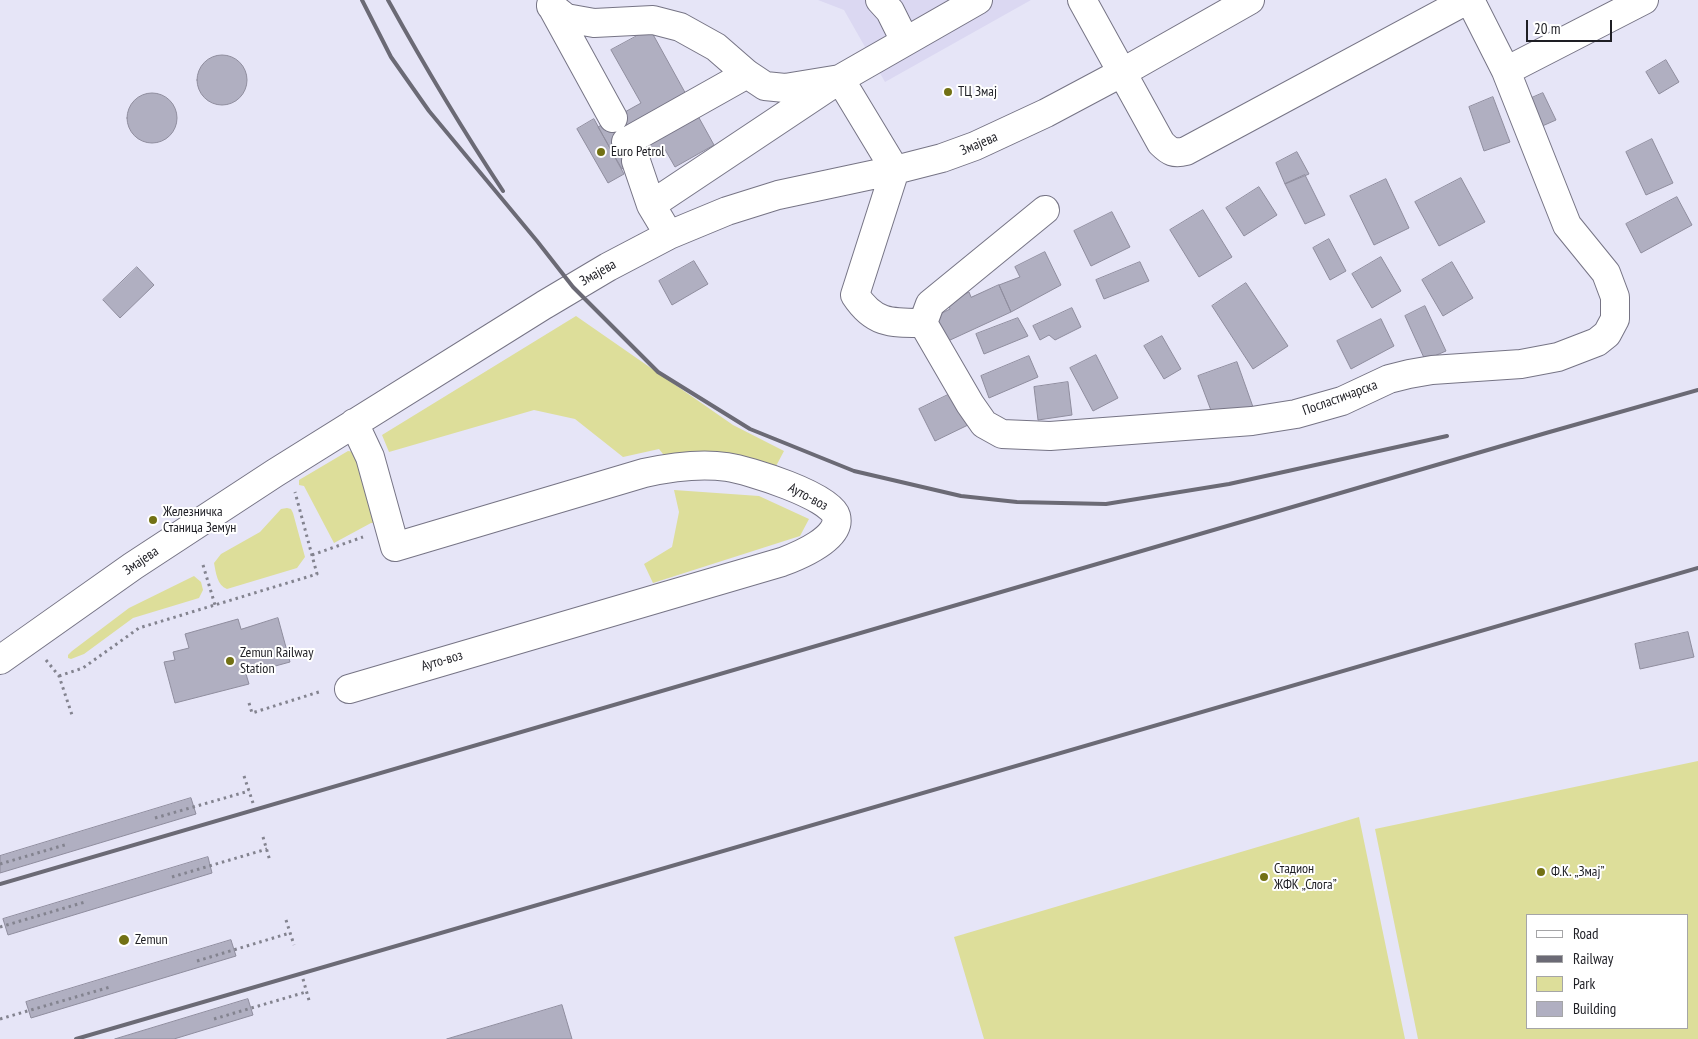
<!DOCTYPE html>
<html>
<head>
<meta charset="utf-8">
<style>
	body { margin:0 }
	#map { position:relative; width:1698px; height:1039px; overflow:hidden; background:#e6e5f7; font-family:"PT Sans Narrow",sans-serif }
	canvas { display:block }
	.legend { position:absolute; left:1526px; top:914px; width:162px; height:115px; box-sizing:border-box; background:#fff; border:1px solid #a5a5a7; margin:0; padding:6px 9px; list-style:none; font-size:15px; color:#1e1e24 }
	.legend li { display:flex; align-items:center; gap:10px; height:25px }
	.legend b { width:25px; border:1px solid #a5a5a7 }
	.scale { position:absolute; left:1526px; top:20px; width:86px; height:22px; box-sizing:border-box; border:2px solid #1e1e24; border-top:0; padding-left:6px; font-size:15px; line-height:18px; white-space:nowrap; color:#1e1e24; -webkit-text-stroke:4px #fff; paint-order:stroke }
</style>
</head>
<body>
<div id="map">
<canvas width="1698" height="1039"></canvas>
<ul class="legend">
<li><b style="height:6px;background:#fff"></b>Road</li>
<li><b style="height:6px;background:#6b6a75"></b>Railway</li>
<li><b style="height:14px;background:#ddde9a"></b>Park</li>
<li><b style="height:14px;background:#b0afc1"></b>Building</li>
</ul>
<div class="scale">20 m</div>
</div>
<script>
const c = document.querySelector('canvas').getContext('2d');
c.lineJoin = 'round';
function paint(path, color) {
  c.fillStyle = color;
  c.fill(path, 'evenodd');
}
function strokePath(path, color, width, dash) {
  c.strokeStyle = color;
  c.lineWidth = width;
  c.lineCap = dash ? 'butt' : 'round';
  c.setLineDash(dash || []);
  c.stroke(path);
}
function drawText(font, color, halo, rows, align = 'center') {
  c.font = font + ' "PT Sans Narrow",sans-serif';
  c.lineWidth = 4;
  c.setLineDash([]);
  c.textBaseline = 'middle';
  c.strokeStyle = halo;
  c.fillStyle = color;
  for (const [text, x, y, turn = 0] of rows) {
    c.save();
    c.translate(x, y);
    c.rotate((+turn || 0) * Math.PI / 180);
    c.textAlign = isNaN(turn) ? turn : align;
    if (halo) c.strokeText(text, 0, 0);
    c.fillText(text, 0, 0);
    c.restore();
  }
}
const built = new Path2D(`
	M818 0H1031L885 82 844 10Z`);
const green = new Path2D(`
	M576 316 733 425 784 451 775 468 667 459 659 449 623 457 575 419 534 410 389 452 382 435Z
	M348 451 354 452 359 465 374 523H371L334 543 304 486 299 485V480Z
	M674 490 759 496 809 519 800 536 653 583 644 564 672 547 679 512Z
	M287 508 291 509 293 513 305 557 297 568 227 589C217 585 216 573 214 563L221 554 260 532 281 509Z
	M194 576 201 582 203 590 199 598 133 618 84 654 71 659 68 658V655L72 651 129 608Z
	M1698 761V1039H1418L1375 829ZM1527 915H1687V1028H1527Z
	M1359 817 1405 1039H984L954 937Z`);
const building = new Path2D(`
	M650 29 714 145 675 167 663 146 622 169 598 127 641 103 611 50Z
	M197 80a25 25 0 1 1 50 0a25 25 0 1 1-50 0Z
	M1666 60 1679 82 1659 94 1646 72Z
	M1543 93 1556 120 1540 127 1527 100Z
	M127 118a25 25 0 1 1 50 0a25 25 0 1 1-50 0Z
	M1493 97 1510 142 1484 151 1469 107Z
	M594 119 624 174 608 183 577 129Z
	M1652 139 1673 183 1646 195 1626 152Z
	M1297 152 1309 174 1285 184 1276 163Z
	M1305 175 1325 215 1305 224 1285 184Z
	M1461 178 1485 222 1439 246 1415 202Z
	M1386 179 1409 228 1374 245 1350 196Z
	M1259 187 1277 215 1244 236 1226 208Z
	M1677 197 1692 225 1641 253 1626 224Z
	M1203 210 1232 257 1199 277 1170 230Z
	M1112 212 1130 247 1091 266 1074 231Z
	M1329 239 1346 271 1330 280 1313 248Z
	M1045 252 1061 285 1011 312 999 285 1020 277 1015 267Z
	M1381 257 1401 291 1372 308 1352 274Z
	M694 261 708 284 672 305 659 281Z
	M1140 262 1149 281 1104 299 1096 280Z
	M1452 262 1473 298 1443 316 1422 280Z
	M137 267 154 285 120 318 103 300Z
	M1246 283 1288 346 1253 369 1212 306Z
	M999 285 1011 312 948 341 936 316 950 309 947 302 969 292 971 297Z
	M1425 306 1446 351 1425 360 1405 316Z
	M1072 308 1081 327 1055 340 1049 335 1040 340 1033 326Z
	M1018 318 1028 336 984 354 976 334Z
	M1381 319 1394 346 1351 369 1337 341Z
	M1162 336 1181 369 1164 379 1144 346Z
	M1096 355 1118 398 1093 411 1070 368Z
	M1029 356 1038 377 989 398 981 376Z
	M1237 362 1253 407 1215 421 1198 376Z
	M1068 382 1072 415 1038 420 1034 387Z
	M952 393 968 425 935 441 919 409Z
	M278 618 290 662 246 674 249 684 175 703 164 662 175 660 173 652 189 648 185 634 238 619 241 629Z
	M1688 632 1694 657 1640 669 1635 644Z
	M191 798 196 814 0 873V856Z
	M208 857 212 873 8 935 3 919Z
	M231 940 236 956 31 1018 26 1002Z
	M248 999 253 1015 174 1039H115Z
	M562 1005 572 1039H447Z`);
const path = new Path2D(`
	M312 555 363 537
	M203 565 215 605
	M46 660 59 676 73 718
	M59 676 83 668 139 628 317 574 295 492
	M249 703 252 713 322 691
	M244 776 253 803
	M155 818 249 791
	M263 837 270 861
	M0 864 68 844
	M172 877 267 849
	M286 920 294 945
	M0 927 85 902
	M197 961 290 933
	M303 979 310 1004
	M0 1019 110 987
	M214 1019 306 992`);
const minor = new Path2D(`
	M880 0 890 11 905 41
	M1082 0 1161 143C1170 152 1174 154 1186 151L1467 0
	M551 5 613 118
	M551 6 566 18 594 23 653 20 680 27 716 47 747 74 765 86 785 88 840 79 895 170 855 295C874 324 891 323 923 323
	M1506 71 1644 0
	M626 142 747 74
	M636 161 651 205
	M1045 210 930 304 923 323 970 404 984 424 1002 434 1050 436 1252 421 1296 414 1342 401 1389 379 1409 374 1432 370 1521 364 1558 357 1597 342 1607 334 1615 319V297L1606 273 1567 225 1506 71 1470 0
	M669 235 651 205 840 79 978 0
	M0 660 133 566 275 473 544 305 608 267 669 235 727 211 778 195 895 170 942 158 975 146 1046 113 1123 72 1250 0
	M349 689 782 562C798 556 842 538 836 516 831 496 748 470 727 467 700 463 671 467 644 473L395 547 370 457 354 423`);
const rail = new Path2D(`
	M362 0 391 57 429 111 537 241 573 287 658 372 750 429 854 471 961 496 1017 502 1106 504 1229 484 1447 436
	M388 0C424 65 462 129 503 191
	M0 884 1546 433 1698 390
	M76 1039 1698 568`);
const markers = [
	[948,92,5,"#727114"],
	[601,152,5,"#727114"],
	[153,520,5,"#727114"],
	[230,661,5,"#727114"],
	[1541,872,5,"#727114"],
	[1264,877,5,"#727114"],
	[124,940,6,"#727114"]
];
const poiNames = [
	["ТЦ Змај",958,92],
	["Euro Petrol",611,152],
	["Железничка",163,512],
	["Станица Земун",163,528],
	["Zemun Railway",240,653],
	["Station",240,669],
	["Стадион",1274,869],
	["ЖФК „Слога”",1274,885],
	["Ф.К. „Змај”",1551,872],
	["Zemun",135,940]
];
const streetNames = [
	["Змајева",979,144,-23],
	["Змајева",598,273,-29],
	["Посластичарска",1340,398,-20],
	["Ауто-воз",808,497,28],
	["Змајева",141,561,-34],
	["Ауто-воз",442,661,-16]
];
paint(built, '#dbd8f2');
paint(green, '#ddde9a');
paint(building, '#b0afc1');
strokePath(building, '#8f8d9e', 1);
strokePath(minor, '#767485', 30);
strokePath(path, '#83838f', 3, [2.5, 4]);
strokePath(minor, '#fff', 28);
strokePath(rail, '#6b6a75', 4);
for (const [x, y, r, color] of markers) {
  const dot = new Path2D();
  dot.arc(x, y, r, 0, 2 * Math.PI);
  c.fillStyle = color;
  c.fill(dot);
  strokePath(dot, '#fff', 2);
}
drawText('14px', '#1e1e24', '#fff', poiNames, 'left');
drawText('14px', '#1e1e24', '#fff', streetNames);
</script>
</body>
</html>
